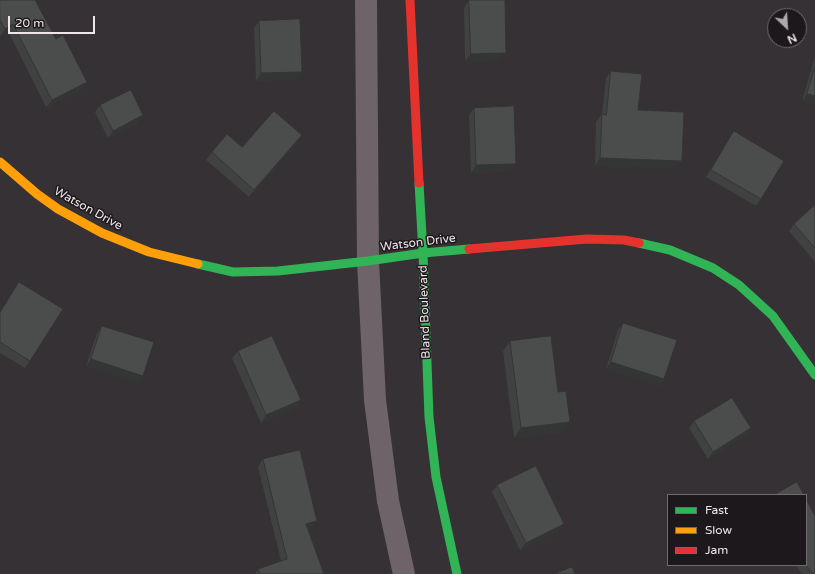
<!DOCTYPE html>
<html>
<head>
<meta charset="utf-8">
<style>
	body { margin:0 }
	#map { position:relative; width:815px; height:574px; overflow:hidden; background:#363134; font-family:"Varela Round",sans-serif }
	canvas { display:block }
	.legend { position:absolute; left:667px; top:494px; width:140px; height:72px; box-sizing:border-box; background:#1d181b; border:1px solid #716a6e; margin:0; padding:5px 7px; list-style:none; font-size:12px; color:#eee6eb }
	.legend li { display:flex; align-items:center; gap:8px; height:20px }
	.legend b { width:20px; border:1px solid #716a6e }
	.north { position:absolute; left:767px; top:8px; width:40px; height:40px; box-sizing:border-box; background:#1d181b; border:1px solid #716a6e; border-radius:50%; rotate:155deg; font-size:11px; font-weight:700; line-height:16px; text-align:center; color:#eee6eb }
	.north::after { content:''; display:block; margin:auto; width:14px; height:18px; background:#aea7ab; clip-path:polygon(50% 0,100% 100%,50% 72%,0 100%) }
	.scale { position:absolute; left:8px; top:16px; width:87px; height:18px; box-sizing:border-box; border:2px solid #eee6eb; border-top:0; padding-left:5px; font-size:12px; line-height:14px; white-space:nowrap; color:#eee6eb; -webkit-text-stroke:3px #1d181b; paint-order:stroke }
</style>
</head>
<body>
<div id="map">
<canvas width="815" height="574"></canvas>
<ul class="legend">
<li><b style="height:5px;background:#30b455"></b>Fast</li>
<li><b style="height:5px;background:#ff9f0a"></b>Slow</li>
<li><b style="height:5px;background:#e5322d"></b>Jam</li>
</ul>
<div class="north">N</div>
<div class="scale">20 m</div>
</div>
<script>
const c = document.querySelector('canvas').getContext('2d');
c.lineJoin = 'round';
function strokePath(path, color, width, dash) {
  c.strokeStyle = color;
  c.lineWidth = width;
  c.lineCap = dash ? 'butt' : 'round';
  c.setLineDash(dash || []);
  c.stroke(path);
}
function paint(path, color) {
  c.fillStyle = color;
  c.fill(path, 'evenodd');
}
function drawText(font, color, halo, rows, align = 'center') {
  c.font = font + ' "Varela Round",sans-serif';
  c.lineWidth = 3;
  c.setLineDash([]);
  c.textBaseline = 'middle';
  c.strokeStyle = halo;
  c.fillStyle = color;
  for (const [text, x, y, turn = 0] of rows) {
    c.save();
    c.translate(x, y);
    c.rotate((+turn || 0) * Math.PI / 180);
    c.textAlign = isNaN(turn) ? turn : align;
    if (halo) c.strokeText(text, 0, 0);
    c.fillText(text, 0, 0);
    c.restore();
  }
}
const street = new Path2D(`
	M366 0 368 261 375 400 388 501 404 574`);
const fast = new Path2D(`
	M419 183 423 253 429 417 436 477 457 574
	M639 243 670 250 713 268 739 285 773 316 815 375
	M198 264 233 272 278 271 368 261 423 253 469 249`);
const slow = new Path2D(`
	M0 162 37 194 58 209 102 233 149 252 198 264`);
const jam = new Path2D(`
	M410 0 419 183
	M469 249 587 239 624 240 639 243`);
const wall = new Path2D(`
	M0 0 56 39 87 82 82 89 46 107 8 31 0 36Z
	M469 0 501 60 465 61 464 8Z
	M259 21 297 79 256 81 254 28Z
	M815 57V105L802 101Z
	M611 71 638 110 676 168 595 166 596 122 602 114 606 78Z
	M100 105 138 123 108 138 95 112Z
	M474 108 511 171 471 173 469 115Z
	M734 131 761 199 756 206 706 177 729 138Z
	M297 143 249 197 206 160 212 152 242 147Z
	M815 205V262L789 231 794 224Z
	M19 282 30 361 25 368 0 353V312Z
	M623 323 664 379 659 386 606 369 618 330Z
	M102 326 143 376 138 383 86 366 97 333Z
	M510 341 558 392 563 432 514 438 503 351Z
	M238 351 301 400 296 408 261 423 232 358Z
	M694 421 751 428 746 436 708 459 689 428Z
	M263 459 312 528 308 529 324 574H255L258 569 281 561 258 467Z
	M497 485 559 531 520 550 492 492Z
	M795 565H806L815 574H802Z`);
const shadedWall = new Path2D(`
	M13 24 8 31 0 36 5 29Z
	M506 53 501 60 465 61 471 54Z
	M302 72 297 79 256 81 261 73Z
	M87 82 82 89 46 107 52 100Z
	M807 94 815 96V105L802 101Z
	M143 115 138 123 108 138 113 131Z
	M302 135 297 143 249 197 254 190Z
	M600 158 682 161 676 168 595 166Z
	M516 164 511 171 471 173 476 165Z
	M91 359 143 376 138 383 86 366Z
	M611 362 664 379 659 386 606 369Z
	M301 400 296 408 261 423 266 415Z
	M570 422 563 432 514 438 521 428Z
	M751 428 746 436 708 459 713 452Z
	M317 521 312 528 301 531 306 524Z
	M564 524 559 531 520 550 526 543Z`);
const building = new Path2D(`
	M0 0H35L56 39 63 35 87 82 52 100 13 24 5 29 0 20Z
	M469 0H505L506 53 471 54Z
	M300 19 302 72 261 73 259 21Z
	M815 67V96L807 94Z
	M611 71 642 74 638 110 684 112 682 161 600 158 602 114 606 115Z
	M131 90 143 115 113 131 100 105Z
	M514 106 516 164 476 165 474 108Z
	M274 111 302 135 254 190 212 152 227 134 242 147Z
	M734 131 784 161 761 199 711 170Z
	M815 205V248L794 224Z
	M19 282 63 309 30 361 0 342V313Z
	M623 323 677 340 664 379 611 362Z
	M102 326 154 342 143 376 91 359Z
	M272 336 301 400 266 415 238 351Z
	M551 336 558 392 566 391 570 422 521 428 510 341Z
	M732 398 751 428 713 452 694 421Z
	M300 450 317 521 306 524 324 574H260L258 569 287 559 263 459Z
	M536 466 564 524 526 543 497 485Z
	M797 482 804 495H774Z
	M806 499 815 516V574H813L806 565Z
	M572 567 575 574H554Z`);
const streetNames = [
	["Watson Drive",88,209,29],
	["Watson Drive",418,243,-7],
	["Bland Boulevard",425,312,-92]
];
strokePath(street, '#6d6369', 22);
strokePath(fast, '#30b455', 9);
strokePath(slow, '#ff9f0a', 9);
strokePath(jam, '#e5322d', 9);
paint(wall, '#404141');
paint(shadedWall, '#343535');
paint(building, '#4b4c4c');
strokePath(building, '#343535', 1);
drawText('12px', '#eee6eb', '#1d181b', streetNames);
</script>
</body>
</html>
